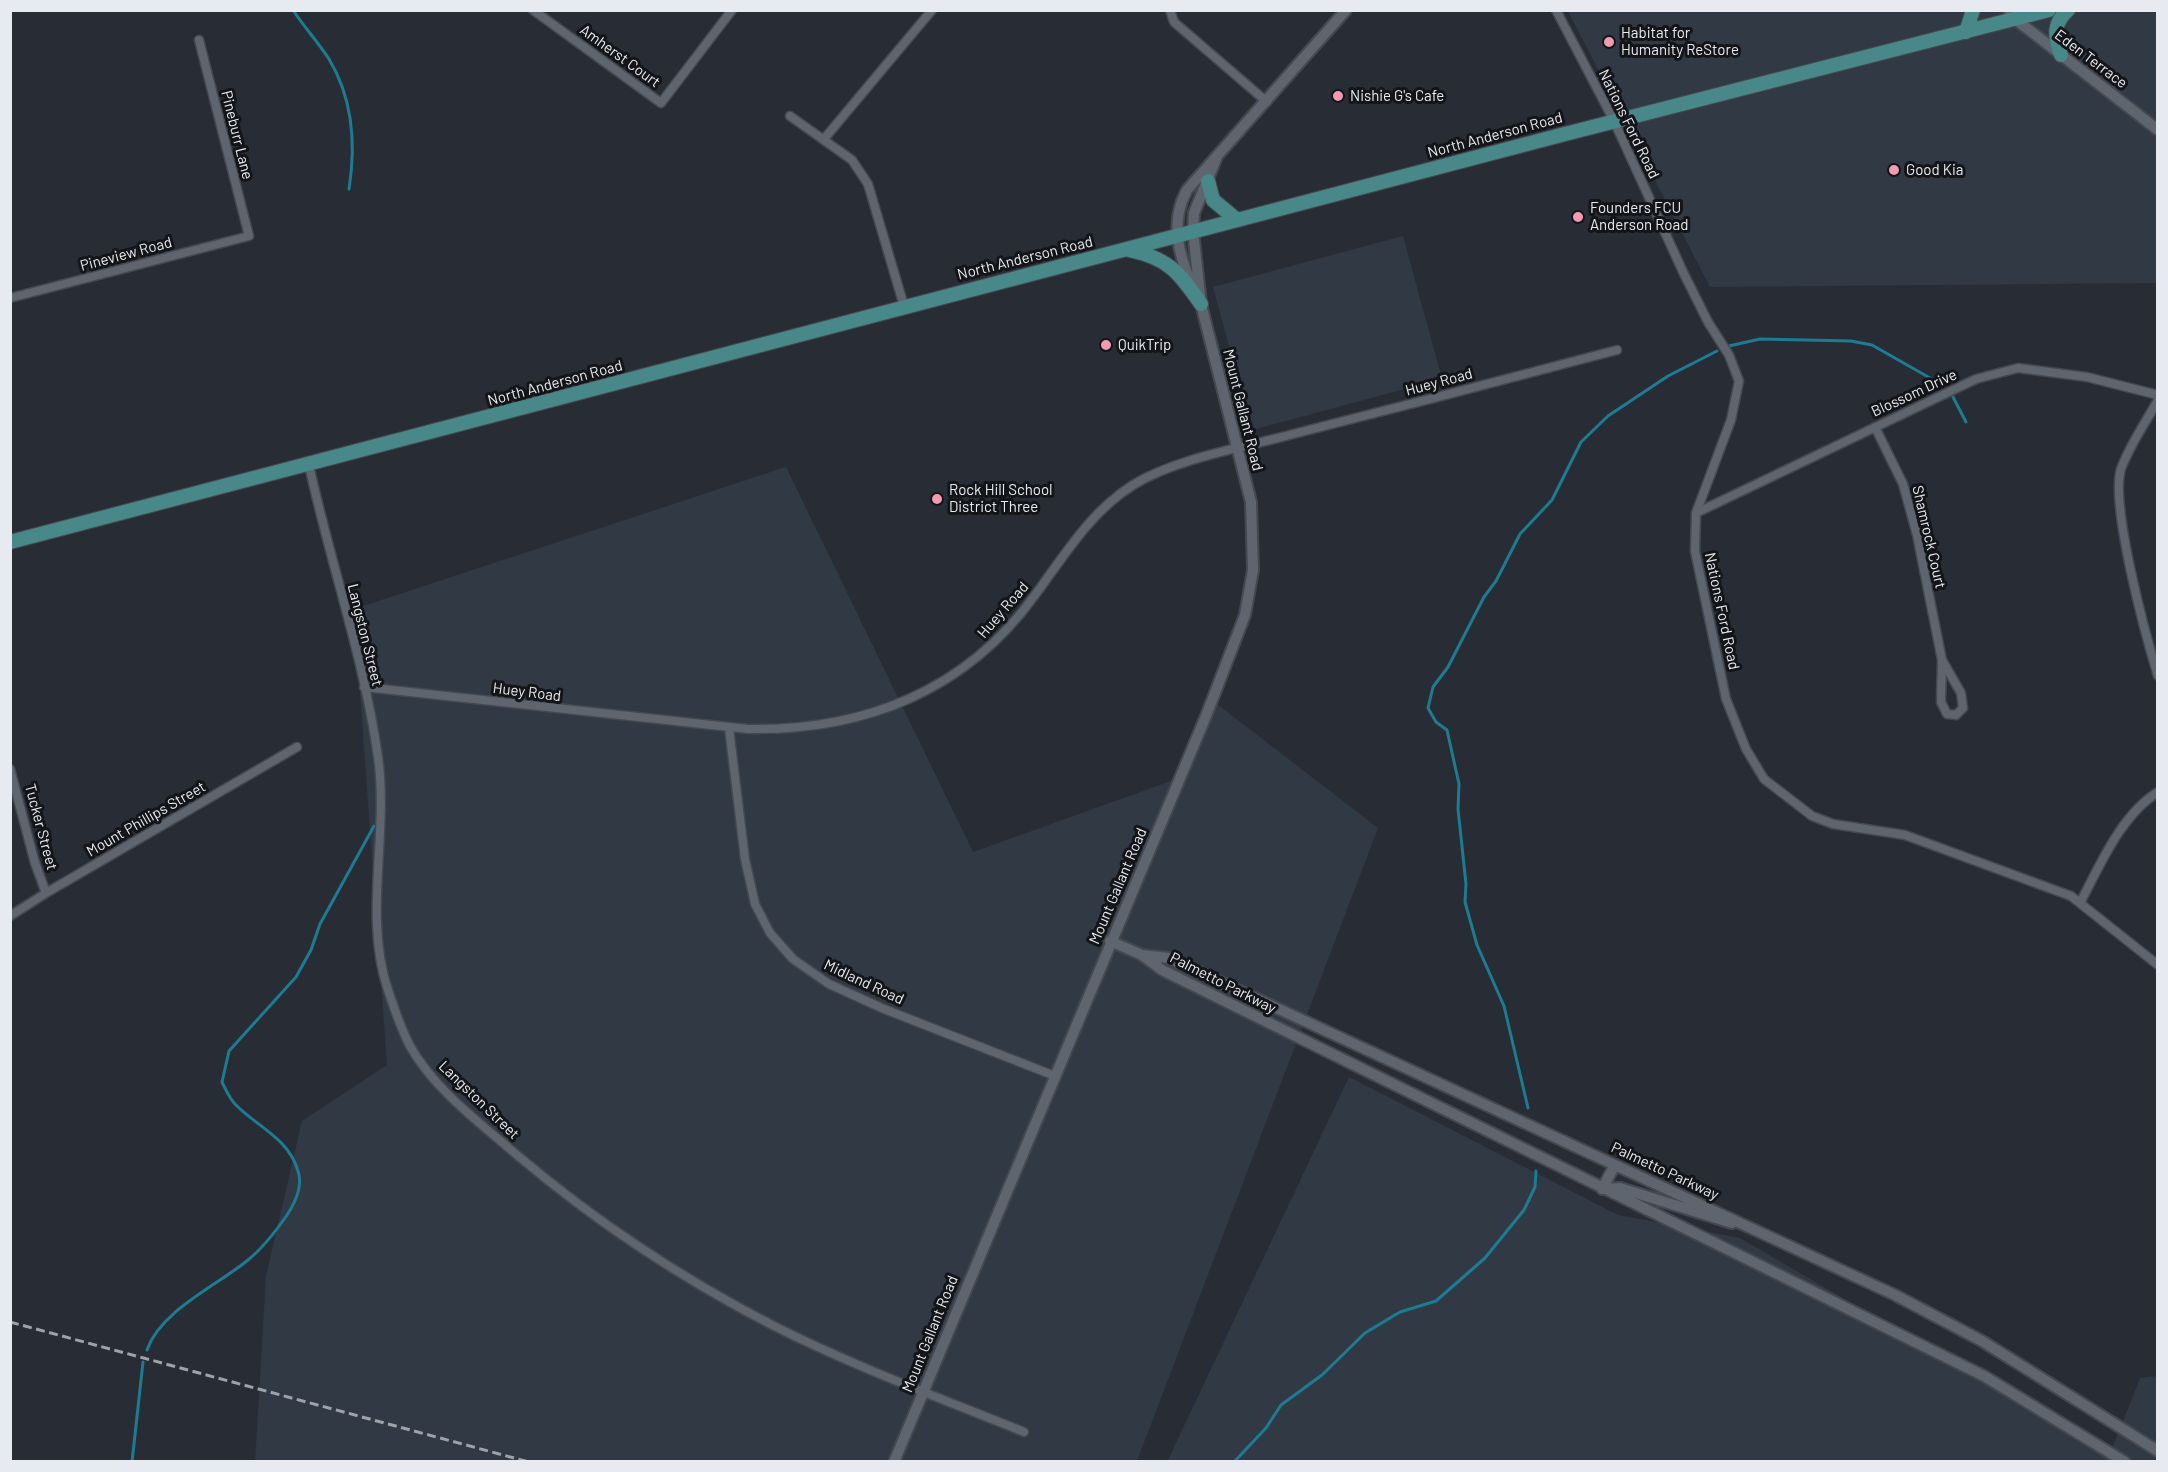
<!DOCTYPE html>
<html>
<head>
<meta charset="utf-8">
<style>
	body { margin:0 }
	#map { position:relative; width:2168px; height:1472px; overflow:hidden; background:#282d35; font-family:Barlow,sans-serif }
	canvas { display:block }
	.frame { position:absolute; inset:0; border:12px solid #e7eaf0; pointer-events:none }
</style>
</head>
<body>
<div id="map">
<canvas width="2168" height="1472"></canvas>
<div class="frame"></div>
</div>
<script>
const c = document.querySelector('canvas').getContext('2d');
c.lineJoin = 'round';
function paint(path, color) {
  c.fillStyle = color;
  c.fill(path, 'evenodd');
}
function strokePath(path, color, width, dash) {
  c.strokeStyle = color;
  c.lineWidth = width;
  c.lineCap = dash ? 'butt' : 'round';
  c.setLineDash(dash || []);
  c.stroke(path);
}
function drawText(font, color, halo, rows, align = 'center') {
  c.font = font + ' Barlow,sans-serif';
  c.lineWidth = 6;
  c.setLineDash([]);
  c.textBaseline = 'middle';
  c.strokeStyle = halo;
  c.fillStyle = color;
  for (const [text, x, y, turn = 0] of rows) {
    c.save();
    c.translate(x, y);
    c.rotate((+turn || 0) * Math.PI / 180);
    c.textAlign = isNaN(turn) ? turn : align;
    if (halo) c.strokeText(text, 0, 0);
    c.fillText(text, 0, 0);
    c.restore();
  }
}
const built = new Path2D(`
	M1568 11H2157V283L1710 287Z
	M1403 236 1442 379 1252 430 1213 287Z
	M786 467 973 852 1185 776 1217 704 1378 828 1137 1461 255 1462 266 1276 302 1121 387 1065 354 609Z
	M1349 1077 1618 1215 1740 1238 2110 1454 2140 1378 2157 1376V1461L1167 1462Z`);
const stream = new Path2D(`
	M293 10C304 27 318 42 329 59 353 99 356 145 349 189
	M1729 346 1760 339 1851 341 1872 345 1944 386
	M1952 395 1966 422
	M1528 1108 1504 1006 1477 945 1465 902 1466 884 1458 809 1459 784 1447 730 1436 722 1428 708 1433 687 1448 667 1484 597 1496 581 1520 534 1552 500 1581 442 1608 416 1668 376 1717 351
	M147 1350C160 1311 218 1285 248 1260 264 1247 276 1231 287 1215 295 1203 303 1186 298 1171 289 1139 258 1127 237 1106 230 1100 226 1090 222 1082L229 1051 296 977 311 950 320 924 374 826
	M132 1462 143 1362
	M1234 1462 1266 1428 1281 1405 1322 1375 1365 1333 1400 1312 1436 1301 1485 1258 1524 1210 1535 1187 1536 1171`);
const minor = new Path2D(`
	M533 10 661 103 732 10
	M1170 10 1174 22 1267 102
	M1556 10 1614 121 1684 274 1708 322 1729 355 1739 381 1731 420 1696 513 1695 551 1726 699 1746 749 1764 779 1812 816 1833 824 1905 835 2071 896 2158 965
	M790 116 852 160 868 184 904 306
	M824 139 932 10
	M10 298 249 236 199 40
	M2158 400C2146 422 2129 446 2121 469 2110 505 2146 637 2158 676
	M1875 427 1903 484 1917 535 1942 660 1941 702 1947 714 1956 715 1963 708 1961 693 1942 660
	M309 465C330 562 364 658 378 757 389 833 363 916 388 990 394 1008 401 1029 410 1046 434 1089 480 1123 517 1155 595 1221 681 1278 772 1325 853 1366 940 1398 1024 1432
	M1696 513 1976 379 2018 368 2087 377 2158 395
	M364 687 748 729C864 731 966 691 1035 595 1064 556 1090 512 1133 485 1176 458 1247 447 1297 433 1404 406 1510 378 1617 350
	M729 728 745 859 755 904 770 933 793 959 829 984 884 1009 1055 1076
	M10 769 35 863 46 893
	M2080 903C2100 865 2121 815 2158 792
	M10 916 46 893 297 747`);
const tertiary = new Path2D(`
	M2009 10 2015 19 2158 130
	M1192 285C1178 254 1170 221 1187 190L1346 10
	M1110 941 1142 955 1162 970 1984 1376 2125 1462
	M1142 955 1169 958 1895 1295 1982 1341 2158 1451
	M1602 1189 1615 1165
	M1603 1189 1620 1188 1732 1223
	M894 1462 1206 716 1245 615 1253 570 1251 502 1201 304 1193 231 1194 213 1216 159`);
const primary = new Path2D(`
	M1966 32 1973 10
	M2061 55C2055 37 2052 24 2068 10
	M1208 181 1213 200 1237 220
	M1129 250C1168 258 1179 272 1201 304
	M10 542 1565 134 2049 10`);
const rail = new Path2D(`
	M10 1322 529 1462`);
const markers = [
	[1609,42,6,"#f29aaf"],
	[1338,96,6,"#f29aaf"],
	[1894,170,6,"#f29aaf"],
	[1578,217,6,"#f29aaf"],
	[1106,345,6,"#f29aaf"],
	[937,499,6,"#f29aaf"]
];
const poiNames = [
	["Habitat for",1621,33],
	["Humanity ReStore",1621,50],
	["Nishie G's Cafe",1350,96],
	["Good Kia",1906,170],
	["Founders FCU",1590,208],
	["Anderson Road",1590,225],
	["QuikTrip",1118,345],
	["Rock Hill School",949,490],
	["District Three",949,507]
];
const streetNames = [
	["Amherst Court",620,56,36],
	["Eden Terrace",2091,59,37],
	["Nations Ford Road",1629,124,64],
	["Pineburr Lane",237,135,76],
	["North Anderson Road",1495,135,-15],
	["Pineview Road",126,254,-15],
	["North Anderson Road",1025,258,-14],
	["Huey Road",1439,382,-15],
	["North Anderson Road",555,383,-15],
	["Blossom Drive",1914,393,-25],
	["Mount Gallant Road",1243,410,76],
	["Shamrock Court",1929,537,77],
	["Huey Road",1003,610,-49],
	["Nations Ford Road",1722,611,78],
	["Langston Street",365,635,76],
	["Huey Road",527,692,7],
	["Mount Phillips Street",146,819,-30],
	["Tucker Street",41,827,75],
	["Mount Gallant Road",1118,886,-67],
	["Midland Road",864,982,25],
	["Palmetto Parkway",1223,983,27],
	["Langston Street",479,1100,44],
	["Palmetto Parkway",1665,1171,25],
	["Mount Gallant Road",930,1334,-68]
];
paint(built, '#313945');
strokePath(stream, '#1d7c91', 3);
strokePath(minor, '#44484f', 11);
strokePath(tertiary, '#44484f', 14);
strokePath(primary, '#44484f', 16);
strokePath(minor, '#5f656e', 8);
strokePath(tertiary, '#5f656e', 10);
strokePath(primary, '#498888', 14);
strokePath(rail, '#9ea2a9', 3, [9, 4.5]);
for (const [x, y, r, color] of markers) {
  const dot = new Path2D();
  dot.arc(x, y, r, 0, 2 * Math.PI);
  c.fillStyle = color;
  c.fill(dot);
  strokePath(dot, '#131518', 2);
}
drawText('15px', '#e7eaf0', '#131518', poiNames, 'left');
drawText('15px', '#e7eaf0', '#131518', streetNames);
</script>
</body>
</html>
